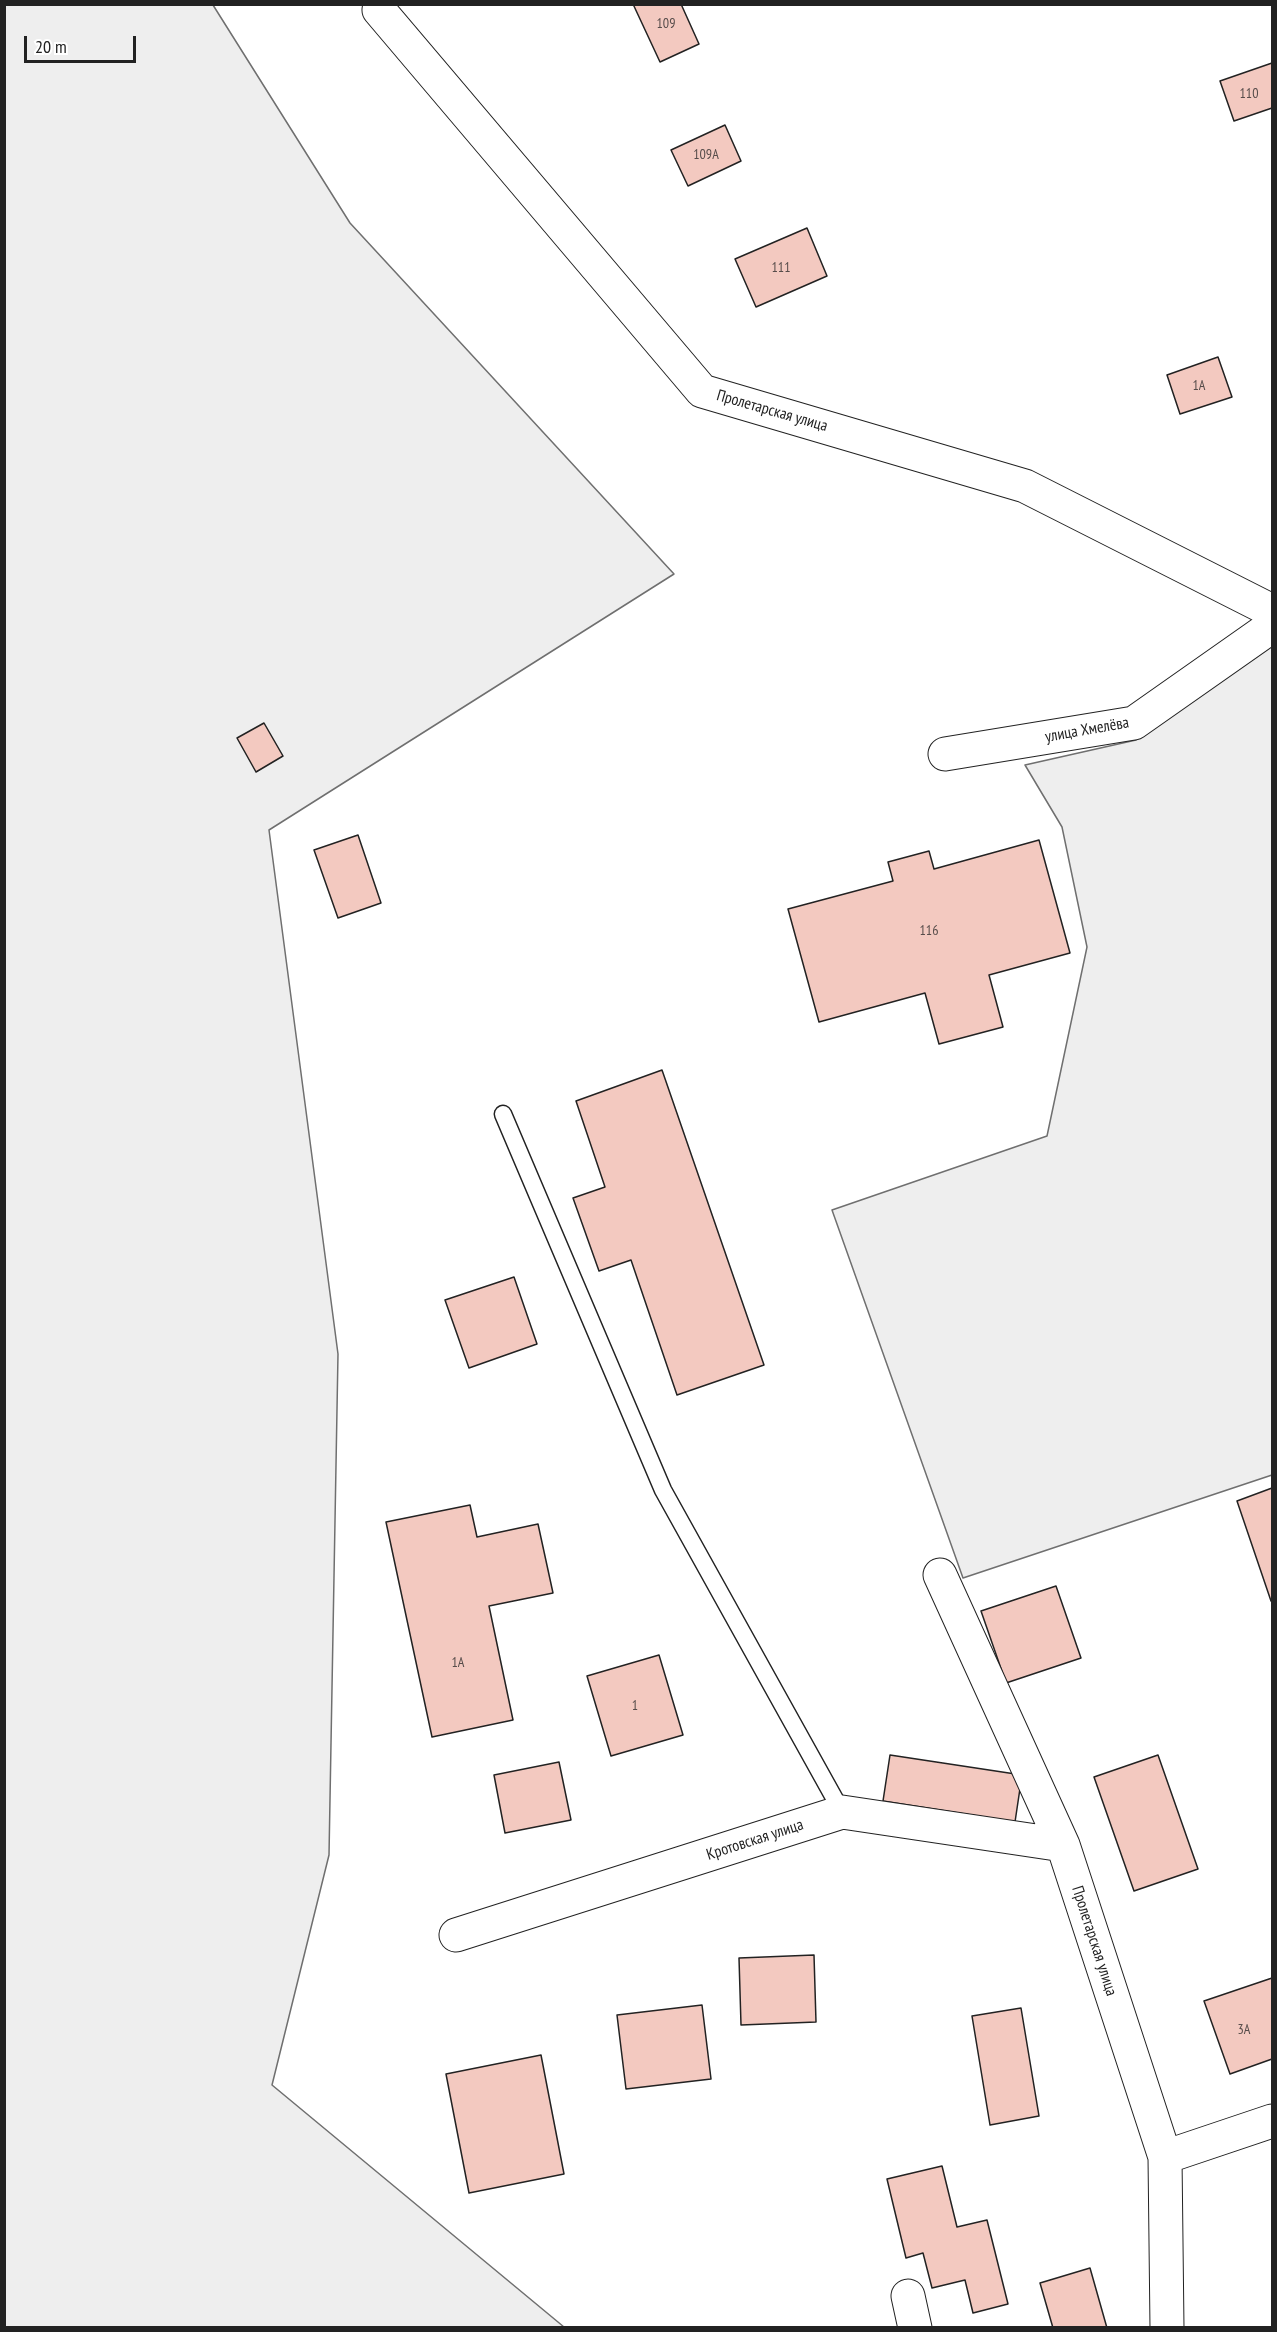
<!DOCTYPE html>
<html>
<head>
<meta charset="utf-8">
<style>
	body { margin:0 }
	#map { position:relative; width:1277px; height:2332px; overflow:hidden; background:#fff; font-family:"PT Sans Narrow",sans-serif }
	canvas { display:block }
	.frame { position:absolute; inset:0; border:6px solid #222; pointer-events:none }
	.scale { position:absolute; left:24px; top:36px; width:112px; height:27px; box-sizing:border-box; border:3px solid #222; border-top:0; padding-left:8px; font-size:18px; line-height:21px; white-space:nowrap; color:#222; -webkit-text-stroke:4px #fff; paint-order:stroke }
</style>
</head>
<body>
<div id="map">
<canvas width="1277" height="2332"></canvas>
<div class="frame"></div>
<div class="scale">20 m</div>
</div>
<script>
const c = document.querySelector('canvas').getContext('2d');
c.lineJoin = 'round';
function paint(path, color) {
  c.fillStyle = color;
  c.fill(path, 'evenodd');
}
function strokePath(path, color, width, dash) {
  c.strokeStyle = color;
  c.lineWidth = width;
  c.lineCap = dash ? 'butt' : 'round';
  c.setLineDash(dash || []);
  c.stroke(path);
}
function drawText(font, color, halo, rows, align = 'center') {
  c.font = font + ' "PT Sans Narrow",sans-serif';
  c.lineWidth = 4.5;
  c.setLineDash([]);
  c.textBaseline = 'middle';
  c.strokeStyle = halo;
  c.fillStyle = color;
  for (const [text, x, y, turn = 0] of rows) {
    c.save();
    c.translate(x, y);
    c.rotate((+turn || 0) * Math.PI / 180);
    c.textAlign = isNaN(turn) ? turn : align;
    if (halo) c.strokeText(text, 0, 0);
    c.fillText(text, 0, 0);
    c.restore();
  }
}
const green = new Path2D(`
	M5 5H213L350 223 674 574 269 830 338 1354 329 1855 272 2085 564 2327 5 2328Z
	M1272 638V1475L963 1578 832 1210 1047 1136 1087 947 1062 827 1025 765 1136 740Z`);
const building = new Path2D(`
	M633 4H681L699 44 660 62Z
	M1272 63V108L1234 121 1220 81Z
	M725 125 741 161 688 186 671 150Z
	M807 228 827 276 756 307 735 259Z
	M1218 357 1232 397 1180 414 1167 375Z
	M264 723 283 756 256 772 237 738Z
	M358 835 381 903 338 918 314 850Z
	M1039 840 1070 953 989 975 1003 1027 939 1044 925 993 819 1022 788 909 893 881 888 862 929 851 934 869Z
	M662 1070 764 1365 677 1395 631 1260 599 1271 573 1198 605 1187 576 1101Z
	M514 1277 537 1344 469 1368 445 1300Z
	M1272 1488V1601H1271L1237 1501Z
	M470 1505 477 1537 538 1524 553 1593 489 1606 513 1720 432 1737 386 1522Z
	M1056 1586 1081 1658 1006 1683 981 1611Z
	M659 1655 683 1735 611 1756 587 1676Z
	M890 1755 1022 1775 1015 1822 883 1801Z
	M1158 1755 1198 1869 1134 1891 1094 1777Z
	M559 1762 571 1820 505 1833 494 1775Z
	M814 1955 816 2022 741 2025 739 1958Z
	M1272 1978V2059L1230 2074 1204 2001Z
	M702 2005 711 2079 626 2089 617 2015Z
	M1021 2008 1039 2116 990 2125 972 2016Z
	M541 2055 564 2174 469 2193 446 2074Z
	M942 2166 957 2227 987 2220 1008 2304 973 2313 965 2280 932 2288 923 2253 906 2258 887 2179Z
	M1090 2268 1107 2328H1053L1040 2283Z`);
const lane = new Path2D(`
	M503 1114 663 1490 842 1812`);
const street = new Path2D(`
	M380 4 379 10 702 391 1025 486 1272 611
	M945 754 1134 723 1272 626
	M940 1575 1063 1845 1165 2157 1167 2328
	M456 1935 842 1812 1063 1845
	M1165 2157 1272 2121
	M908 2296 915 2328`);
const numberNames = [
	["109",666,24],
	["110",1249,94],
	["109А",706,155],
	["111",781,268],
	["1А",1199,386],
	["116",929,931],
	["1А",458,1663],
	["1",635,1706],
	["3А",1244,2030]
];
const streetNames = [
	["Пролетарская улица",772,411,16],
	["улица Хмелёва",1087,730,-10],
	["Кротовская улица",755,1840,-18],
	["Пролетарская улица",1094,1941,72]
];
paint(green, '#eee');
strokePath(green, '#6f6f6f', 1.5);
paint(building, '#f3c9c0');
strokePath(building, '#222', 1.5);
strokePath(lane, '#222', 19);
strokePath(street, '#222', 35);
strokePath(lane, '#fff', 16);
strokePath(street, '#fff', 33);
drawText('14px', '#564c4a', null, numberNames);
drawText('16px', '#222', '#fff', streetNames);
</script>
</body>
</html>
